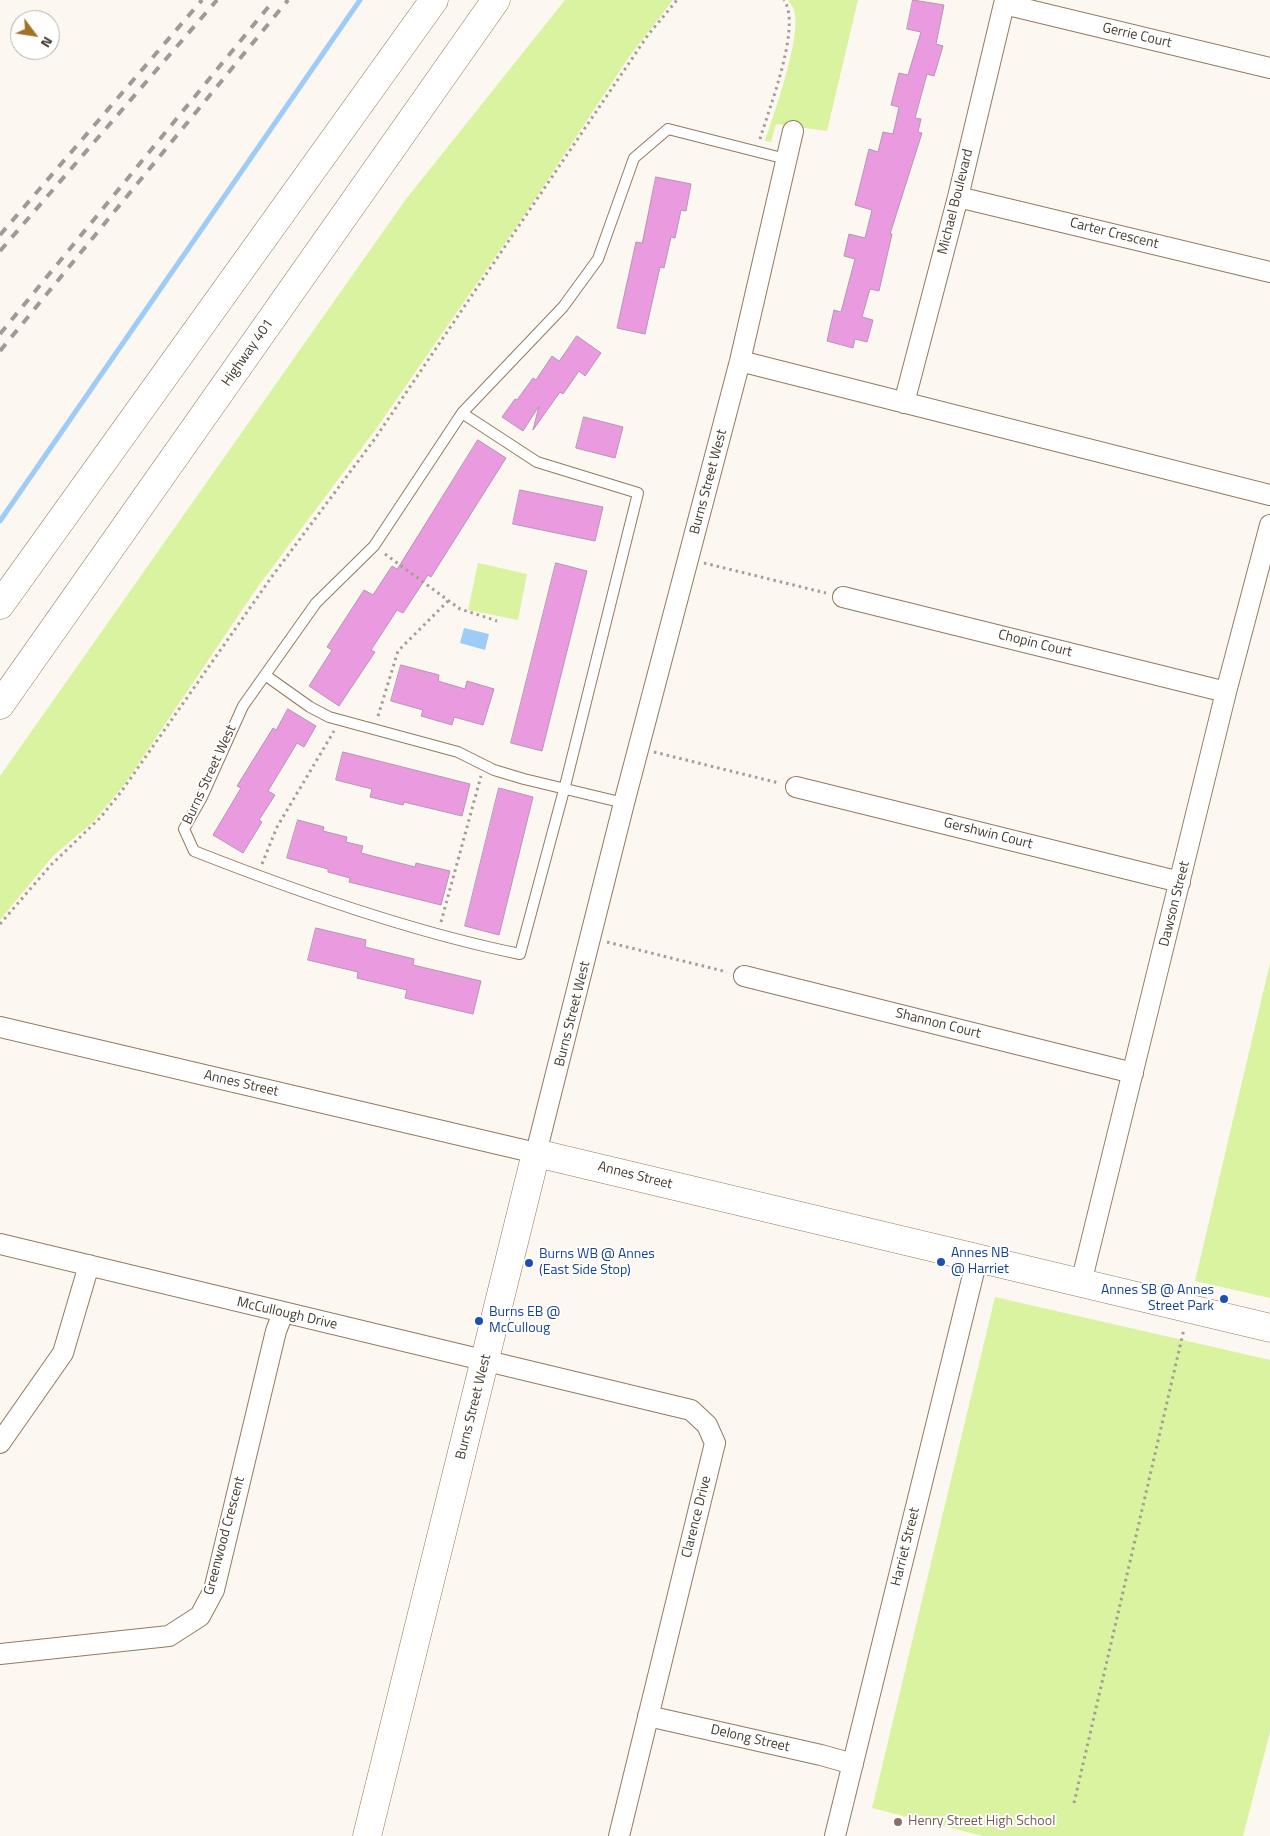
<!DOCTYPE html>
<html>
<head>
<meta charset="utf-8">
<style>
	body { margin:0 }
	#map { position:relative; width:1270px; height:1836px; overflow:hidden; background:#fdf7f1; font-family:"Titillium Web",sans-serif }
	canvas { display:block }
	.north { position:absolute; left:10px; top:10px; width:50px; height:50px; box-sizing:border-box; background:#fff; border:1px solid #b5b0ab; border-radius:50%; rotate:121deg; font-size:14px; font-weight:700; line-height:20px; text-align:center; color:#453a2e }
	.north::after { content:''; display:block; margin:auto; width:18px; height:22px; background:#a27226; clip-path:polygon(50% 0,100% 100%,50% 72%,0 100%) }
</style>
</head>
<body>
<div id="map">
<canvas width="1270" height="1836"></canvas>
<div class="north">N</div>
</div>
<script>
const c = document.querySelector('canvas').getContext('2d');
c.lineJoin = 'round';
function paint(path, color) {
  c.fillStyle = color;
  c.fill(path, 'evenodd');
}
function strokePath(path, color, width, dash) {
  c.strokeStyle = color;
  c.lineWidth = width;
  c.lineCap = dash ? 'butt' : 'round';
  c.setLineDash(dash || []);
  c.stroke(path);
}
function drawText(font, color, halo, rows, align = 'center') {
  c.font = font + ' "Titillium Web",sans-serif';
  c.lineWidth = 4;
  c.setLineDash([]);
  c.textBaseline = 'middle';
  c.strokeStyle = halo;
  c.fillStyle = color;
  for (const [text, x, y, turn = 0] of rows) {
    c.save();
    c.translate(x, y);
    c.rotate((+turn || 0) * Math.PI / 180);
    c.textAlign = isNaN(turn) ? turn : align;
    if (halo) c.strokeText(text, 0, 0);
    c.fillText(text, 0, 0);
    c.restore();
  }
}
const green = new Path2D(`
	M565 0H673L629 57 523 217 376 429 257 588 124 785 93 822 53 856 0 920V776L406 199Z
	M788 0H858L827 131 776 124 771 142 765 141C774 114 802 36 794 10 793 7 790 3 788 0Z
	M478 563 527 574 518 620 468 610Z
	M1270 963V1298L1195 1281Z
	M995 1297 1270 1360V1732L1243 1836H983L872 1808Z`);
const water = new Path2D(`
	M464 628 489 634 485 650 460 643Z`);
const stream = new Path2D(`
	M0 521 360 0`);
const building = new Path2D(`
	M913 0 944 5 936 44 943 46 934 76 927 74 915 118 921 119 918 132 922 133 890 234H892L879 291 870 289 862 317 873 320 867 342 855 339 853 348 827 341 834 310 841 312 855 259 844 256 849 234 865 238 872 210 855 205 869 149 878 152 883 132 893 134 899 107 891 105 899 73 908 75 921 32 907 29Z
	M656 177 691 184 686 211 681 210 675 238 671 237 664 268 660 267 645 334 617 328 636 242 642 243Z
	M577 336 601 353 585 376 579 371 563 394 560 392 533 430 539 406 523 431 502 417 515 399 517 400 533 378 536 380 552 356 559 361Z
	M584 417 623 427 615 458 576 448Z
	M478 440 506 458 431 577 428 575 403 613 397 610 371 650 375 652 339 706 309 686 332 650 327 647 364 590 373 595 392 566 397 569Z
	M520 490 603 507 595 541 513 524Z
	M556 563 587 571 542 751 511 743Z
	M401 665 439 675 438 681 465 689 467 681 494 689 483 725 454 717 452 725 421 716 423 710 391 701Z
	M288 709 316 726 304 747 297 743 268 791 275 795 259 820 262 822 243 853 213 835 241 788 237 786 273 728 276 730Z
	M343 752 470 784 462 816 404 802 403 805 370 797 372 789 336 780Z
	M499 788 533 797 499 935 465 926Z
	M298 820 324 827 323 831 347 837 346 842 363 846 361 853 415 867 416 863 450 871 441 905 349 882 350 878 328 872V869L287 858Z
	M316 928 366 940 365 947 414 959 413 965 481 981 473 1014 405 998 407 990 357 978 358 972 308 960Z`);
const path = new Path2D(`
	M760 139C769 108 802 26 784 0
	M385 554 460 609 497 621
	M704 563 826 593
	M378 716 398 651 448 601
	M654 752 779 783
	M262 864 277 827 334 731
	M441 922 481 776
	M0 924 51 865 100 818 121 792 273 575 374 440 648 35 677 0
	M607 942 727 972
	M1074 1803 1184 1329`);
const lane = new Path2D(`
	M462 413 537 462 638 493 564 790 520 954C411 932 298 892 194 851L184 829 202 797 243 706 316 603 374 546 462 413 563 307 598 259 634 158 668 129 786 159
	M265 675 310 707 329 717 458 752 494 770 524 779 624 803`);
const street = new Path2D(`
	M1004 4 1270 68
	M958 197 1270 272
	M740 361 1270 495
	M904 403 958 197 1005 0
	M843 597 1226 692
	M796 787 1180 882
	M744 976 1133 1073
	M0 1027 536 1153 624 803 740 361 793 131
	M0 1244 691 1410 707 1425 715 1443 619 1836
	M1081 1283 1226 692 1270 525
	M0 1443 63 1353 89 1265
	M0 1654 169 1636 200 1616 214 1590 276 1331 283 1313
	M648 1716 821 1755 853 1764
	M835 1836 977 1259`);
const secondary = new Path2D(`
	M367 1836 536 1153 1270 1328`);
const highway = new Path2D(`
	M0 605 434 0
	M0 705 496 0`);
const rail = new Path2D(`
	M0 235 202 0
	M0 251 217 0
	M0 334 274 0
	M0 351 288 0`);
const markers = [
	[941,1262,5,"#1a4fb4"],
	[529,1263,5,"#1a4fb4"],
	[1224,1299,5,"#1a4fb4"],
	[479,1321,5,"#1a4fb4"],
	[898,1822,5,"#8d6e63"]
];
const streetNames = [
	["Gerrie Court",1137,36,13],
	["Michael Boulevard",956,202,-76],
	["Carter Crescent",1114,234,14],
	["Highway 401",248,353,-55],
	["Burns Street West",709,482,-75],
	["Chopin Court",1035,644,14],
	["Burns Street West",210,775,-65],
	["Gershwin Court",988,834,14],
	["Dawson Street",1175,904,-76],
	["Burns Street West",573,1014,-76],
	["Shannon Court",938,1024,14],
	["Annes Street",241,1084,13],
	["Annes Street",635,1176,14],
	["McCullough Drive",287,1314,13],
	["Burns Street West",474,1407,-76],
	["Clarence Drive",697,1517,-76],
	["Greenwood Crescent",225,1536,-75],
	["Harriet Street",906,1547,-76],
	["Delong Street",750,1739,13]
];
const transitNames = [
	["Annes NB",951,1254],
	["@ Harriet",951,1270],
	["Burns WB @ Annes",539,1255],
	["(East Side Stop)",539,1271],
	["Annes SB @ Annes",1214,1291,"right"],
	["Street Park",1214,1307,"right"],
	["Burns EB @",489,1313],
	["McCulloug",489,1329]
];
const educationNames = [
	["Henry Street High School",908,1822]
];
paint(green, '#d9f3a1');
paint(water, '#9fccf7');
strokePath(stream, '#9fccf7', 5);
paint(building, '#ea9bdf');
strokePath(building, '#b496af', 1);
strokePath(lane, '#937a5f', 12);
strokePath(street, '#937a5f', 22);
strokePath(secondary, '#937a5f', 29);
strokePath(highway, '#937a5f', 29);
strokePath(path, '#a59d94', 3, [2.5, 4]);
strokePath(lane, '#fff', 10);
strokePath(street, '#fff', 20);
strokePath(secondary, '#fff', 28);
strokePath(highway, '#fff', 28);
strokePath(rail, '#a29990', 4, [9, 9]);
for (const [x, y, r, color] of markers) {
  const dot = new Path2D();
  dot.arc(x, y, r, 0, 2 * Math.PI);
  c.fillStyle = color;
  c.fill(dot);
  strokePath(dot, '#fff', 2);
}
drawText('14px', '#453a2e', '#fff', streetNames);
drawText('14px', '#164399', '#fff', transitNames, 'left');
drawText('14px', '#785e54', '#fff', educationNames, 'left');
</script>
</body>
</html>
